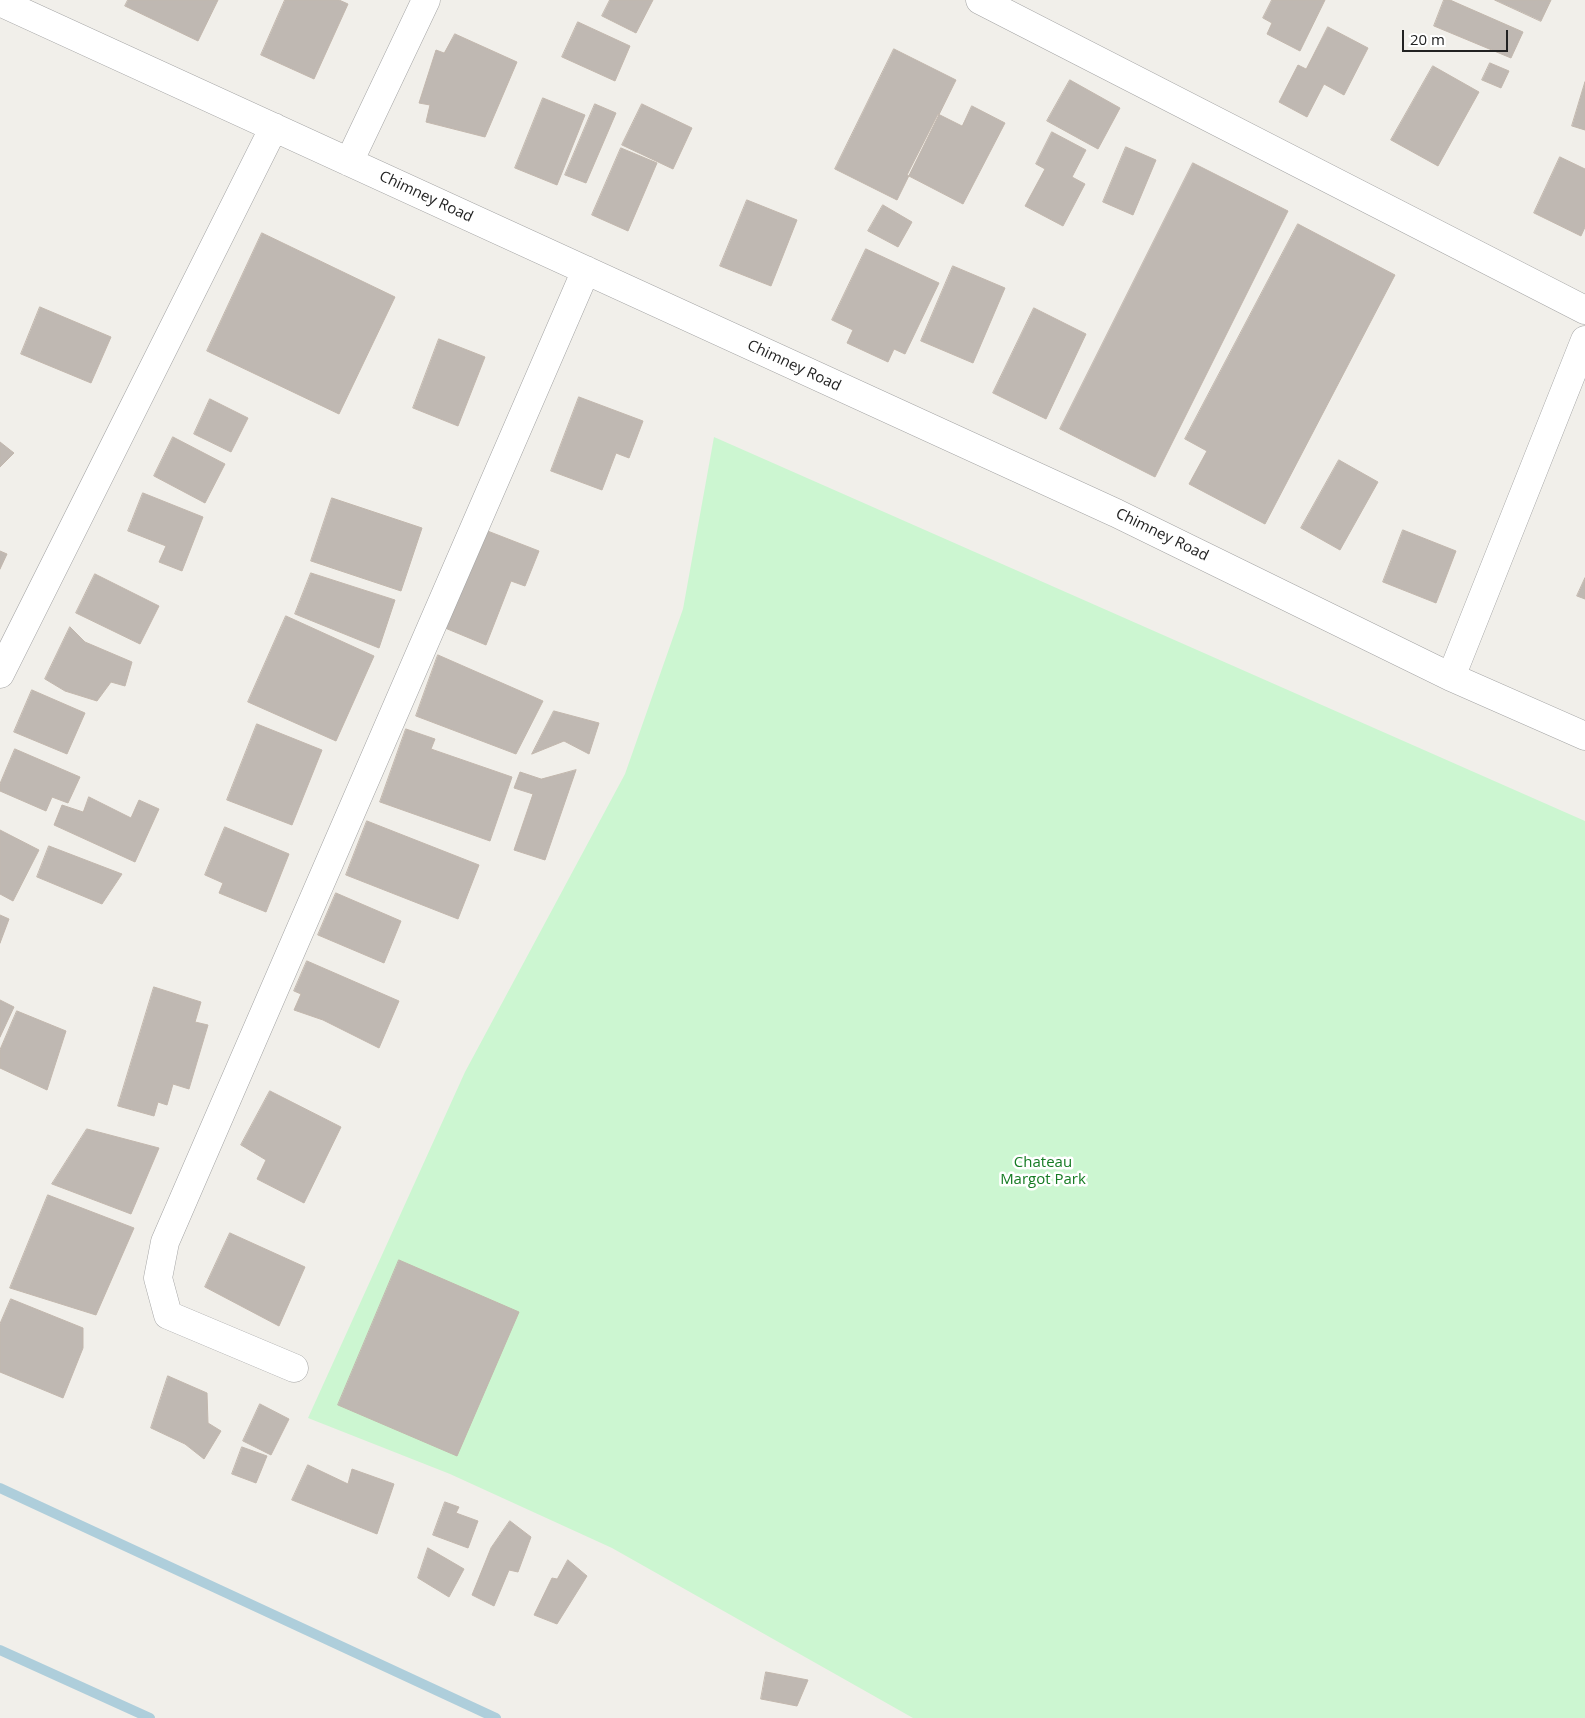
<!DOCTYPE html>
<html>
<head>
<meta charset="utf-8">
<style>
	body { margin:0 }
	#map { position:relative; width:1585px; height:1718px; overflow:hidden; background:#f1efea; font-family:"Open Sans",sans-serif }
	canvas { display:block }
	.scale { position:absolute; left:1402px; top:30px; width:106px; height:22px; box-sizing:border-box; border:2px solid #222; border-top:0; padding-left:6px; font-size:15px; line-height:18px; white-space:nowrap; color:#222; -webkit-text-stroke:4px #fff; paint-order:stroke }
</style>
</head>
<body>
<div id="map">
<canvas width="1585" height="1718"></canvas>
<div class="scale">20 m</div>
</div>
<script>
const c = document.querySelector('canvas').getContext('2d');
c.lineJoin = 'round';
function paint(path, color) {
  c.fillStyle = color;
  c.fill(path, 'evenodd');
}
function strokePath(path, color, width, dash) {
  c.strokeStyle = color;
  c.lineWidth = width;
  c.lineCap = dash ? 'butt' : 'round';
  c.setLineDash(dash || []);
  c.stroke(path);
}
function drawText(font, color, halo, rows, align = 'center') {
  c.font = font + ' "Open Sans",sans-serif';
  c.lineWidth = 5;
  c.setLineDash([]);
  c.textBaseline = 'middle';
  c.strokeStyle = halo;
  c.fillStyle = color;
  for (const [text, x, y, turn = 0] of rows) {
    c.save();
    c.translate(x, y);
    c.rotate((+turn || 0) * Math.PI / 180);
    c.textAlign = isNaN(turn) ? turn : align;
    if (halo) c.strokeText(text, 0, 0);
    c.fillText(text, 0, 0);
    c.restore();
  }
}
const park = new Path2D(`
	M714 437 1585 821V1718H913L612 1548 450 1474 308 1418 465 1072 625 774 683 609Z`);
const stream = new Path2D(`
	M0 1488 496 1718
	M0 1650 150 1718`);
const building = new Path2D(`
	M128 0H218L198 41 125 6Z
	M285 0H339L348 4 314 79 261 55Z
	M610 0H653L636 33 602 16Z
	M1272 0H1325L1300 51 1267 34 1272 23 1263 18Z
	M1444 0H1450L1523 32 1511 58 1434 26Z
	M1495 0H1551L1541 21Z
	M578 22 630 46 615 81 562 57Z
	M1328 27 1368 48 1344 95 1324 84 1307 117 1279 102 1298 65 1306 69Z
	M455 34 517 62 485 137 426 122 430 105 419 103 436 50 444 53Z
	M894 49 956 80 897 200 835 169Z
	M1490 63 1509 71 1501 88 1482 80Z
	M1433 66 1479 92 1438 166 1391 140Z
	M1070 80 1120 108 1098 149 1047 121Z
	M1585 82V130L1572 126Z
	M543 98 585 115 557 185 515 168Z
	M595 104 616 113 586 183 565 175Z
	M642 104 692 128 673 169 622 145Z
	M972 106 1005 123 963 204 907 175 938 114 962 126Z
	M1052 132 1086 150 1072 177 1085 184 1063 226 1025 206 1045 169 1036 164Z
	M1126 147 1156 160 1133 215 1103 202Z
	M621 148 657 163 628 231 592 215Z
	M1560 157 1585 169V227L1581 236 1534 213Z
	M1193 163 1288 211 1155 477 1060 429Z
	M747 200 797 220 771 286 720 266Z
	M883 205 912 222 898 247 868 231Z
	M1298 224 1395 275 1265 524 1189 484 1207 451 1185 439Z
	M262 233 395 297 339 414 207 351Z
	M866 249 939 283 905 354 894 349 888 362 847 343 853 330 832 320Z
	M953 266 1005 288 973 363 921 341Z
	M40 307 111 337 91 383 21 354Z
	M1034 308 1086 334 1046 419 993 393Z
	M439 339 485 357 458 426 413 408Z
	M579 397 643 421 629 458 616 453 602 490 551 471Z
	M210 399 248 418 231 452 194 434Z
	M173 437 225 464 205 503 154 476Z
	M0 442 14 453 0 467Z
	M1339 460 1378 482 1340 550 1301 528Z
	M143 493 203 517 182 571 159 562 166 546 128 531Z
	M332 498 422 528 401 591 311 561Z
	M485 530 539 551 525 586 511 581 486 645 445 628Z
	M1403 530 1456 551 1436 603 1383 582Z
	M0 551 7 554 0 569Z
	M311 573 395 600 379 648 295 614Z
	M95 574 159 606 140 644 76 613Z
	M1585 578V599L1577 596Z
	M286 616 374 656 336 741 248 702Z
	M70 627 85 642 132 662 125 686 111 682 97 701 65 691 45 679Z
	M438 655 543 701 516 754 416 716Z
	M32 690 85 713 67 754 14 732Z
	M554 711 599 723 589 754 564 741 532 754Z
	M257 724 322 750 292 825 227 800Z
	M406 729 435 739 431 749 512 777 490 841 380 802Z
	M15 749 80 777 68 803 52 797 46 811 0 791V784Z
	M576 770 545 860 514 850 533 794 514 788 520 772 541 779Z
	M89 797 131 818 139 800 159 809 135 862 54 825 62 805 83 812Z
	M367 821 479 865 458 919 346 875Z
	M225 827 289 854 266 912 219 893 223 883 205 875Z
	M0 830 39 850 13 901 0 894Z
	M49 846 122 874 102 904 37 877Z
	M336 893 401 921 384 963 318 935Z
	M0 915 9 919 0 943Z
	M307 961 399 1001 379 1048 323 1020 294 1010 301 994 294 991Z
	M154 987 201 1002 195 1022 208 1025 189 1089 173 1084 167 1105 158 1102 154 1116 118 1106Z
	M0 1000 14 1007 0 1037Z
	M17 1011 66 1031 47 1090 0 1068V1050Z
	M270 1091 341 1127 304 1203 257 1179 266 1160 241 1145Z
	M87 1129 159 1148 131 1214 52 1184Z
	M48 1195 134 1228 96 1315 10 1288Z
	M230 1233 305 1267 279 1326 205 1287Z
	M399 1260 519 1312 457 1456 338 1405Z
	M11 1299 83 1328V1348L63 1398 0 1372V1324Z
	M168 1376 207 1393 208 1423 221 1431 204 1459 185 1444 151 1428Z
	M260 1404 289 1419 271 1455 243 1441Z
	M242 1447 267 1456 256 1483 232 1474Z
	M308 1465 348 1484 352 1469 394 1484 377 1534 292 1500Z
	M445 1502 459 1507 456 1513 478 1521 468 1548 433 1535Z
	M510 1521 531 1537 518 1572 509 1570 494 1606 472 1595 491 1548Z
	M428 1548 464 1569 449 1597 418 1578Z
	M568 1560 587 1576 557 1624 534 1615 552 1578 557 1579Z
	M766 1672 808 1680 797 1706 761 1699Z`);
const minor = new Path2D(`
	M980 0 1585 310
	M0 2 1116 513 1451 677 1585 736
	M349 162 426 0
	M0 674 274 127
	M1451 677 1585 340
	M294 1368 168 1315 158 1278 165 1242 586 270`);
const streetNames = [
	["Chimney Road",426,197,25],
	["Chimney Road",794,366,25],
	["Chimney Road",1162,535,26]
];
const parkNames = [
	["Chateau",1043,1163],
	["Margot Park",1043,1180]
];
paint(park, '#ccf6d1');
strokePath(stream, '#aecedb', 10);
paint(building, '#bfb8b2');
strokePath(building, '#c2b7ad', 1);
strokePath(minor, '#a3a3a3', 29);
strokePath(minor, '#fff', 28);
drawText('15px', '#222', '#fff', streetNames);
drawText('15px', '#157b23', '#fff', parkNames);
</script>
</body>
</html>
